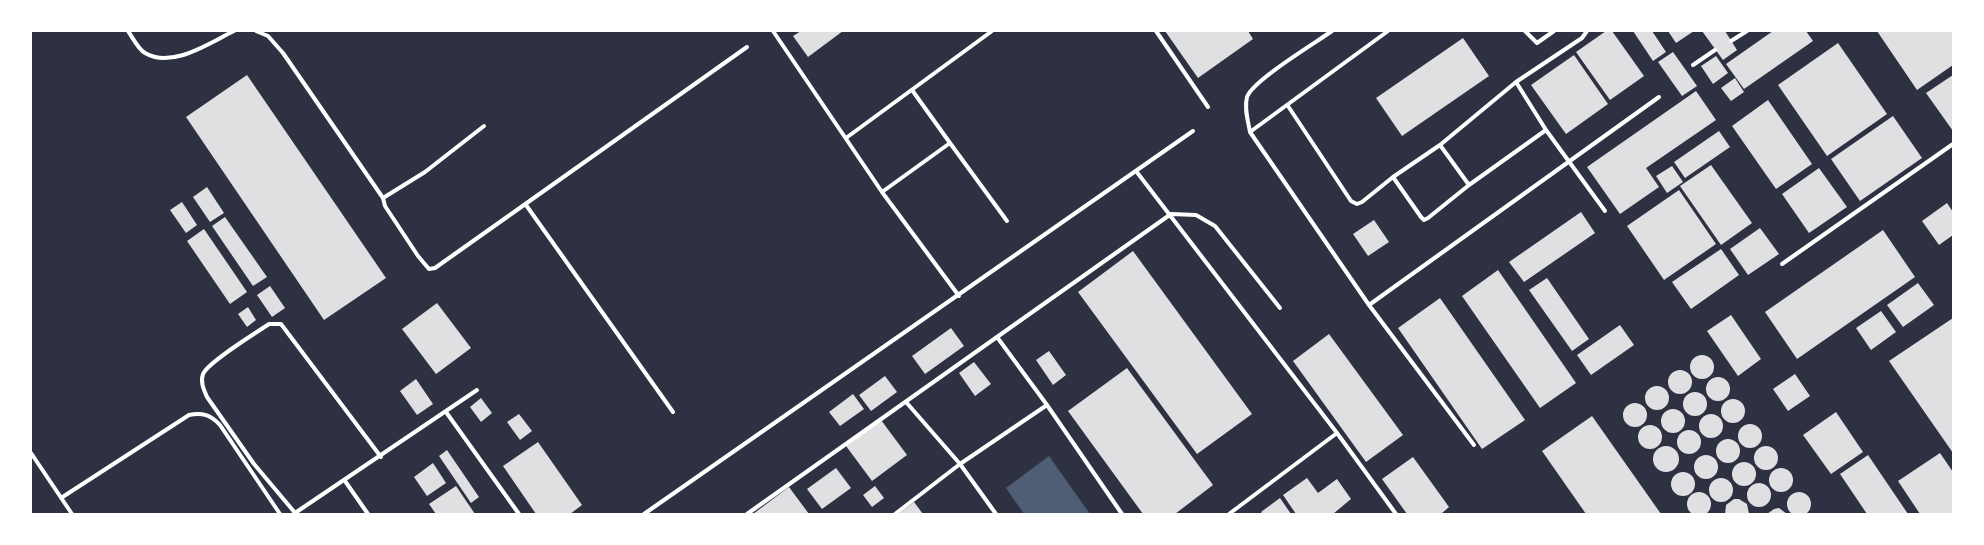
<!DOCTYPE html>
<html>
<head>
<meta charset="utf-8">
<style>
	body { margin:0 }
	#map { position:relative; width:1984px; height:545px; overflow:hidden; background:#2d3142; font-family:"Public Sans",sans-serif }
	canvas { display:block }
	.frame { position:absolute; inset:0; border:32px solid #fff; pointer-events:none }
</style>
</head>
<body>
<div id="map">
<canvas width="1984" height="545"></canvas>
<div class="frame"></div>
</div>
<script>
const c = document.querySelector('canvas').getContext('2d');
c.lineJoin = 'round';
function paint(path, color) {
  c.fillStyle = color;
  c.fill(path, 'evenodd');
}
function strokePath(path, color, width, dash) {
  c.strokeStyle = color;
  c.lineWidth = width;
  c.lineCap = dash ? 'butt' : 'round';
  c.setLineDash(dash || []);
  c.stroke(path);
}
const water = new Path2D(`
	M1049 456 1090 514H1024L1006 488Z`);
const building = new Path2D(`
	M801 31H843L808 57 793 36Z
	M1165 31H1248L1253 39 1198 78Z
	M1606 31H1612L1644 76 1610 100 1576 52Z
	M1633 31H1652L1666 52 1653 61Z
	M1668 31H1694L1676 43Z
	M1702 31H1725L1737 50 1723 60Z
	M1773 31H1806L1813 41 1744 89 1726 64Z
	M1877 31H1953V65L1917 90Z
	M1463 38 1489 76 1402 136 1376 98Z
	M1838 43 1887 114 1827 156 1778 85Z
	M1673 52 1697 86 1682 96 1658 62Z
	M1574 55 1608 104 1566 134 1531 85Z
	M1716 56 1728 73 1713 84 1701 66Z
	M247 75 386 278 324 320 186 117Z
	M1953 75V131L1926 93Z
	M1735 78 1744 92 1731 101 1721 88Z
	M1696 91 1716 120 1646 168 1659 187 1620 214 1587 167Z
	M1768 100 1812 164 1776 189 1732 126Z
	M1893 116 1922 158 1860 201 1831 159Z
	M1719 131 1730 147 1685 178 1674 162Z
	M1711 165 1752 223 1721 245 1680 186Z
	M1672 166 1683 182 1667 193 1656 176Z
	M1819 168 1847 207 1809 233 1782 194Z
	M207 187 224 213 210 222 193 197Z
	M1679 190 1716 244 1664 280 1627 226Z
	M182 202 197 225 186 233 170 210Z
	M1947 203 1953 212V235L1939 245 1922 221Z
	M1581 212 1595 233 1524 282 1509 262Z
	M225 217 267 277 253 286 212 226Z
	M1374 220 1389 242 1368 256 1353 234Z
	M1760 228 1779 254 1748 275 1730 249Z
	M204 229 247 292 230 304 187 241Z
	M1883 230 1915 277 1797 359 1765 312Z
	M1721 249 1739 275 1691 309 1672 282Z
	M1133 251 1252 414 1197 454 1078 292Z
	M1498 270 1576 383 1540 408 1462 296Z
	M1547 278 1589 339 1572 351 1529 290Z
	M1918 283 1934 305 1903 327 1887 305Z
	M270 286 285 308 272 317 257 295Z
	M1440 298 1525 420 1482 449 1398 328Z
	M437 303 471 348 436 374 402 329Z
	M248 307 256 320 247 327 238 314Z
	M1881 311 1896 332 1871 350 1856 328Z
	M1731 315 1761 359 1738 376 1707 331Z
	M1953 318V453L1889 361Z
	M1620 325 1634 345 1591 375 1577 355Z
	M951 328 964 346 925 374 912 356Z
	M1329 334 1403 435 1366 462 1293 361Z
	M1049 351 1066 375 1053 385 1036 360Z
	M1690 367a12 12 0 1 1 24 0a12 12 0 1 1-24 0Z
	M974 362 991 384 975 396 959 373Z
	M1127 368 1213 485 1175 514H1143L1068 411Z
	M1668 382a12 12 0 1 1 24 0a12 12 0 1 1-24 0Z
	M1795 374 1810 396 1788 411 1773 389Z
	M885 376 897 392 871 411 859 395Z
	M1706 389a12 12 0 1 1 24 0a12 12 0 1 1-24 0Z
	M416 379 433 404 417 415 400 391Z
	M1645 398a12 12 0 1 1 24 0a12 12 0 1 1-24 0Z
	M1683 404a12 12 0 1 1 24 0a12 12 0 1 1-24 0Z
	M853 394 864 409 840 426 829 412Z
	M481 398 492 413 481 422 470 407Z
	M1721 411a12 12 0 1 1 24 0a12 12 0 1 1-24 0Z
	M1623 415a12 12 0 1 1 24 0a12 12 0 1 1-24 0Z
	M1661 421a12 12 0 1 1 24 0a12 12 0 1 1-24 0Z
	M1836 412 1863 452 1831 474 1803 435Z
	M1699 426a12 12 0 1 1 24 0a12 12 0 1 1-24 0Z
	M519 414 532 431 520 440 507 422Z
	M1592 416 1661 514H1586L1542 451Z
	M881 420 907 455 872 481 846 446Z
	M1738 436a12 12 0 1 1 24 0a12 12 0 1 1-24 0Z
	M1638 437a12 12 0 1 1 24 0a12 12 0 1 1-24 0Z
	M1677 442a12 12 0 1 1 24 0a12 12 0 1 1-24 0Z
	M1716 451a12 12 0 1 1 24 0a12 12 0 1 1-24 0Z
	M538 442 582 505 570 514H536L503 466Z
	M1754 458a12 12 0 1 1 24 0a12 12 0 1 1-24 0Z
	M1653 459a13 13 0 1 1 26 0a13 13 0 1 1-26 0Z
	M447 450 479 497 471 503 439 456Z
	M1940 453 1953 472V514H1920L1898 481Z
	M1694 467a12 12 0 1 1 24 0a12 12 0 1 1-24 0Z
	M1868 455 1908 514H1867L1840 474Z
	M1413 457 1449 507 1441 514H1407L1382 479Z
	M1732 474a12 12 0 1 1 24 0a12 12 0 1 1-24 0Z
	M433 463 446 483 427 496 414 477Z
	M1769 480a12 12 0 1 1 24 0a12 12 0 1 1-24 0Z
	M836 468 851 488 822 509 807 489Z
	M1671 484a12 12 0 1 1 24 0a12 12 0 1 1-24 0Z
	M1709 490a12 12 0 1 1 24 0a12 12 0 1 1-24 0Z
	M1307 478 1318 493 1337 479 1351 499 1333 514H1296L1283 495Z
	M1747 495a12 12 0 1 1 24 0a12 12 0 1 1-24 0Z
	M456 486 475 514H436L429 504Z
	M875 486 884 498 872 507 863 495Z
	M789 487 809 514H753Z
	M1787 504a12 12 0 1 1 24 0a12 12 0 1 1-24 0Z
	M1687 504a12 12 0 1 1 24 0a12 12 0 1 1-24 0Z
	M1280 498 1291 514H1262L1261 512Z
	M1734 499H1739L1747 504 1749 514H1725L1726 505Z
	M914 502 923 514H898Z
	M1779 508 1787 514H1767L1774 509Z`);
const service = new Path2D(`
	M128 31C133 38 138 49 145 53 172 69 209 43 234 31
	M256 31 268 36 283 53 383 198 385 206 418 256 429 269 435 268 747 47
	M773 31 882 192 959 296
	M1156 31 1208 107
	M1332 31C1315 43 1252 81 1247 97 1244 108 1248 121 1250 132L1369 305 1659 97
	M1525 31 1537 43 1554 31
	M1587 31 1582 38 1516 82 1546 130 1605 211
	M1731 41 1747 31
	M1693 65 1715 50
	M1516 82 1440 145 1469 185 1546 130
	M1288 106 1351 201 1357 204 1362 202 1393 177
	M1250 132 1388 31
	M846 138 992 31
	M950 143 1007 221
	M1440 145 1393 177 1421 217 1424 220 1428 218 1469 185
	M1136 171 1337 433 1396 514
	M882 192 950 143 912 90
	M383 198 425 172 484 126
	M526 205 673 412
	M1782 264 1953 144
	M1369 305 1474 445
	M906 402 960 464 996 514
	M446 412 519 514
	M31 453 72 514
	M345 481 368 514
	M61 498 189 415C202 412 211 415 220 425L280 514
	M295 513 477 390
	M296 514 254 464 207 397C204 390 200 382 203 374 208 362 256 333 269 324H281L381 457
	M644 514 1193 131
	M747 514 997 337
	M895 514 960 464 1047 405
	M1122 514 1047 405 997 337 1171 214 1196 215 1215 226 1280 308
	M1229 514 1337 433`);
paint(water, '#4f5d75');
paint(building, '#e0e0e3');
strokePath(service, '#fff', 4);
</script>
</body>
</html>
